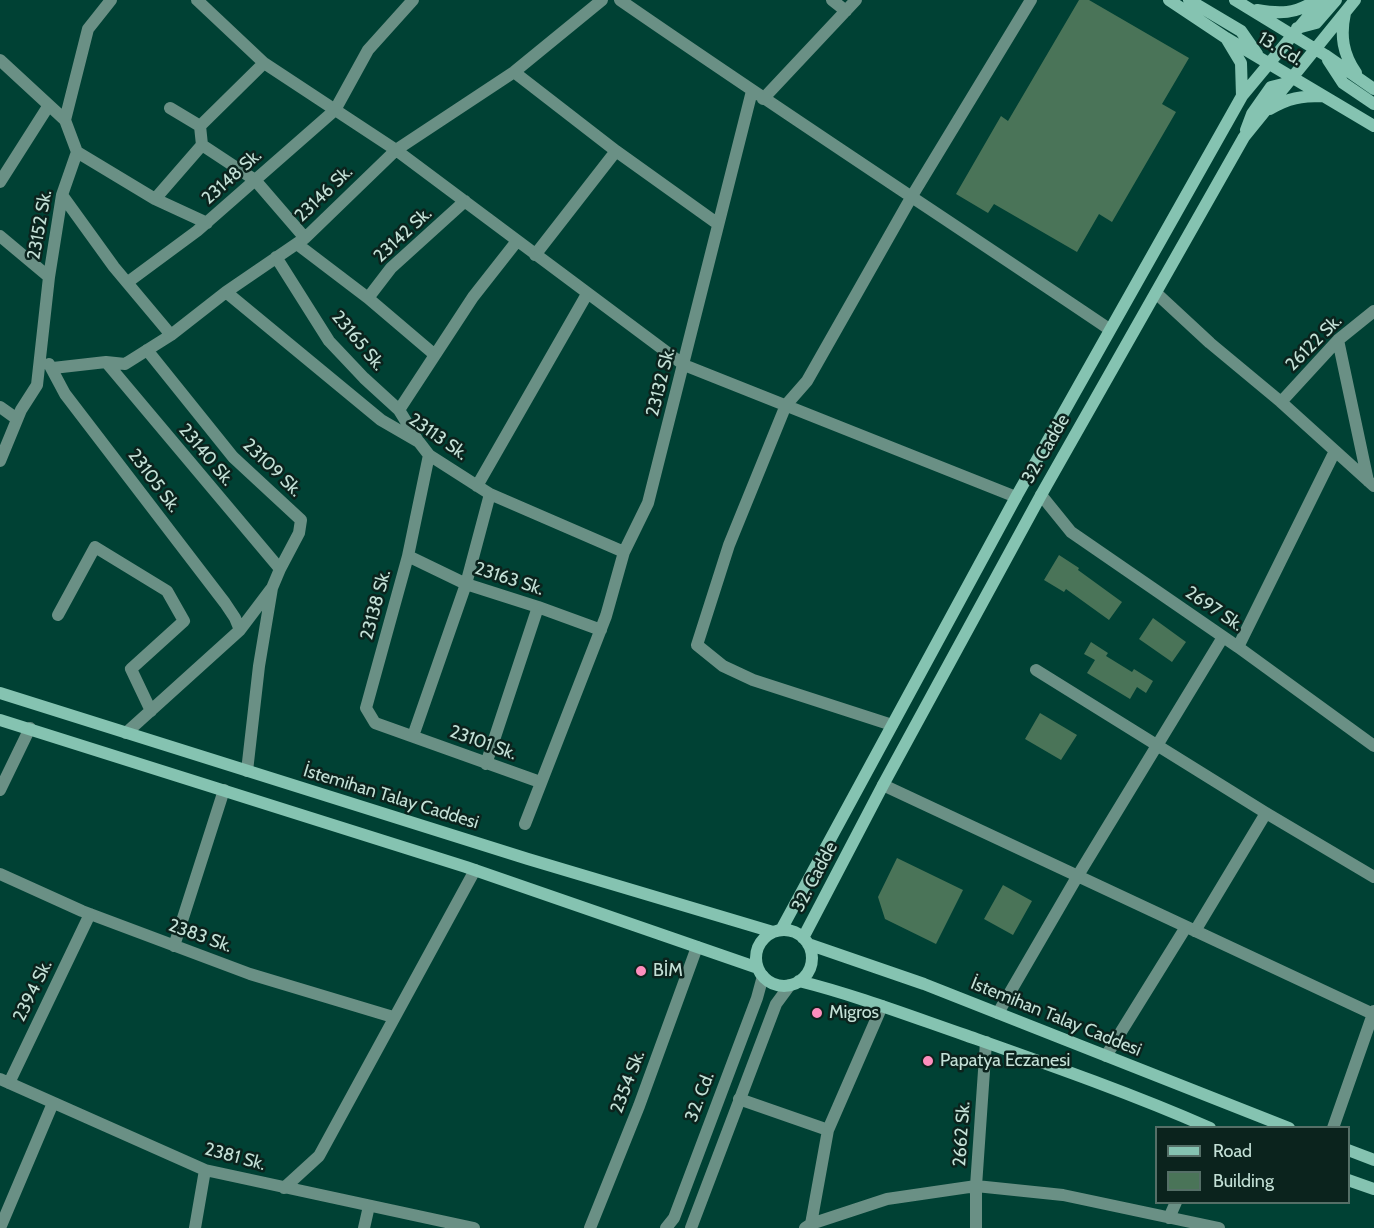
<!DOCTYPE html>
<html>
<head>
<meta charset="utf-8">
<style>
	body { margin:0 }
	#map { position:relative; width:1374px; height:1228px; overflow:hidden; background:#004134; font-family:Cabin,sans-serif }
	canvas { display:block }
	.legend { position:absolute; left:1155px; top:1126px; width:195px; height:78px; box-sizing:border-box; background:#0b231d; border:2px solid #556f67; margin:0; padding:8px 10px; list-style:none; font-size:18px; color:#c4e1d7 }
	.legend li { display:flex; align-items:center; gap:12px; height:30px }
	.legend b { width:30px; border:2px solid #556f67 }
</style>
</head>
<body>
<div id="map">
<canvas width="1374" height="1228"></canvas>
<ul class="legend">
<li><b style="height:8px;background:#85c3b1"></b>Road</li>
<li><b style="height:16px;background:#4a7458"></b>Building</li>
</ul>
</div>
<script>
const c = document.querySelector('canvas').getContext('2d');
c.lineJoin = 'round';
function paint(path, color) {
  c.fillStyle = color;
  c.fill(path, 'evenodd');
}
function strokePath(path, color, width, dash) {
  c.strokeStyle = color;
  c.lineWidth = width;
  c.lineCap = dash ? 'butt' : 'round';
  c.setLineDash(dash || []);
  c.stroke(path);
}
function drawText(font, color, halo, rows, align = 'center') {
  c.font = font + ' Cabin,sans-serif';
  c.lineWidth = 5;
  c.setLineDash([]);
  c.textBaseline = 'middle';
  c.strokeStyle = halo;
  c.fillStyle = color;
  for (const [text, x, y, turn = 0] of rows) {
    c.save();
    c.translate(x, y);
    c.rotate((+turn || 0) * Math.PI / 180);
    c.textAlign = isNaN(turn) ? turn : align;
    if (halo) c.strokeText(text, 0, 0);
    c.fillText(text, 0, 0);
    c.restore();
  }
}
const building = new Path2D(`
	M1079 0H1089L1189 58 1162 104 1176 112 1112 222 1099 214 1077 252 994 204 988 213 956 194 1001 116 1008 121Z
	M1059 555 1079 568 1078 570 1122 602 1109 620 1066 589 1064 592 1044 580Z
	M1153 618 1186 642 1172 662 1139 639Z
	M1091 642 1108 653 1106 656 1132 672 1134 669 1153 681 1146 693 1137 687 1130 699 1087 673 1095 660 1084 654Z
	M1040 713 1077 735 1061 760 1025 739Z
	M897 858 963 890 936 944 885 919 878 897Z
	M1003 885 1032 901 1013 935 984 919Z`);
const minor = new Path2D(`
	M197 0 264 63 396 150 684 365 1016 497
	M620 0C782 112 946 219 1109 329
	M832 0 846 11
	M0 60 65 120
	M514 72 616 151 718 224
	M763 99 856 0
	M170 108 200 126
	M202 145 255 180 305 238
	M77 152 155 199 207 223
	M0 182 49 105
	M62 195 114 267 171 335
	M155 199 202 145 200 126 264 63
	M0 236 49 277
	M297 244 368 298 435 355
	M535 255 616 151
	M276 257 329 341 364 378 399 410 418 441
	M128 282 197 231 335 110 368 50 413 0
	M226 292 381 420 419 442 429 455 490 494 624 552
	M1156 293 1210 343 1281 402 1374 486
	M368 298 391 268 465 201
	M1338 340 1368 481
	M147 350 233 457 301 520 299 533 280 569 272 588 259 666 247 771
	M106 362 280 569
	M49 364 65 394 225 603 235 618 240 630
	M53 368 106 362 125 364 171 335 226 292 305 238 396 150 514 72 602 0
	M1281 402 1338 340 1374 311
	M0 407 17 419
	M399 410 473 297 517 241
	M429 455 408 556 366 708 375 723 540 782
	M0 461 21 410 37 385 49 277 62 195 77 152 65 120 88 29 111 0
	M477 486 587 294
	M1041 495 1071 532 1238 647 1374 746
	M408 556 466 584 538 607 601 630
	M58 615 95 547 167 591 184 621 131 669 151 711
	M1238 647 1335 451
	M1036 670 1266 813 1374 877
	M892 725 753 680 723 666 697 645 729 545 786 405 807 381 912 196 1031 0
	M126 733 240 630 271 589
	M413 736 466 584 490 494
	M486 764 538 607
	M883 785 1373 1014
	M0 790 30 728
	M525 824 606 616 624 552 648 503 752 91
	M0 874 82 911 250 974 393 1017
	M1195 931 1266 813
	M174 946 224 790
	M998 1013 1077 877 1223 637
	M1106 1056 1186 927
	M0 1079 205 1170 474 1228
	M9 1083 90 914
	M739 1099 828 1130
	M1333 1128 1374 1011
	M284 1188 319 1156 475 870
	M1169 1218 1176 1202
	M811 1224 828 1130 882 1006
	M0 1228 53 1103
	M195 1228 205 1170
	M364 1228 369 1206
	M590 1228 639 1106 697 947
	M805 1228 811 1224 887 1199 976 1186 1063 1195 1219 1228
	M976 1228V1186L986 1042`);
const tertiary = new Path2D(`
	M666 1228 674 1218 757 998 763 976
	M691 1228 776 1004 790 985`);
const secondary = new Path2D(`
	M1169 0 1226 38 1374 126
	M1189 0 1241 31 1257 54
	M1235 0 1325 55 1374 89
	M1257 10C1280 14 1295 14 1315 1
	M1345 13C1340 36 1343 54 1356 73
	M1297 28 1316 23 1336 0
	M1226 38 1241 63 1242 96
	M1328 60 1343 83 1374 104
	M1270 109C1288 98 1302 96 1322 96
	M1246 130 1252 114 1271 87 1287 83
	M0 693 528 859 773 932
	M0 720 466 867 758 968
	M781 930 1016 497 1242 96 1322 0
	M756 958a28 28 0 1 1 56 0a28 28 0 1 1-56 0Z
	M803 938 883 785 1041 495 1244 137 1355 0
	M808 944 924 984 1289 1128
	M799 981C855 995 910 1016 965 1035 1047 1064 1130 1093 1210 1128
	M1348 1150 1374 1160
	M1348 1180 1374 1189`);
const markers = [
	[641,971,6,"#fe8ebd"],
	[817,1013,6,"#fe8ebd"],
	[928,1061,6,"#fe8ebd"]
];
const streetNames = [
	["13. Cd.",1280,49,31],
	["23148 Sk.",232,177,-42],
	["23146 Sk.",324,194,-44],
	["23152 Sk.",40,225,-80],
	["23142 Sk.",403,235,-43],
	["23165 Sk.",358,341,50],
	["26122 Sk.",1314,343,-45],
	["23132 Sk.",661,382,-76],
	["23113 Sk.",438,437,35],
	["32. Cadde",1046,449,-60],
	["23140 Sk.",206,455,50],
	["23109 Sk.",272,468,44],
	["23105 Sk.",154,481,53],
	["23163 Sk.",509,579,18],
	["23138 Sk.",376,605,-75],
	["2697 Sk.",1214,609,34],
	["23101 Sk.",483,743,20],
	["İstemihan Talay Caddesi",391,797,17],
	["32. Cadde",815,877,-62],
	["2383 Sk.",200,936,20],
	["2394 Sk.",33,991,-64],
	["İstemihan Talay Caddesi",1056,1017,22],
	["2354 Sk.",628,1082,-69],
	["32. Cd.",700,1097,-69],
	["2662 Sk.",962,1134,-86],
	["2381 Sk.",235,1157,15]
];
const poiNames = [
	["BİM",653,971],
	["Migros",829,1013],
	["Papatya Eczanesi",940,1061]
];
paint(building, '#4a7458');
strokePath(minor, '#6a9085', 12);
strokePath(tertiary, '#6a9085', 12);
strokePath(secondary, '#85c3b1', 12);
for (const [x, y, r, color] of markers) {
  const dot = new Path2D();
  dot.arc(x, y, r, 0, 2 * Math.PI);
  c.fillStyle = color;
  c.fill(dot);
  strokePath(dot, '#0b231d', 2);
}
drawText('18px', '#c4e1d7', '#0b231d', streetNames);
drawText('18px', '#c4e1d7', '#0b231d', poiNames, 'left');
</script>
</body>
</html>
